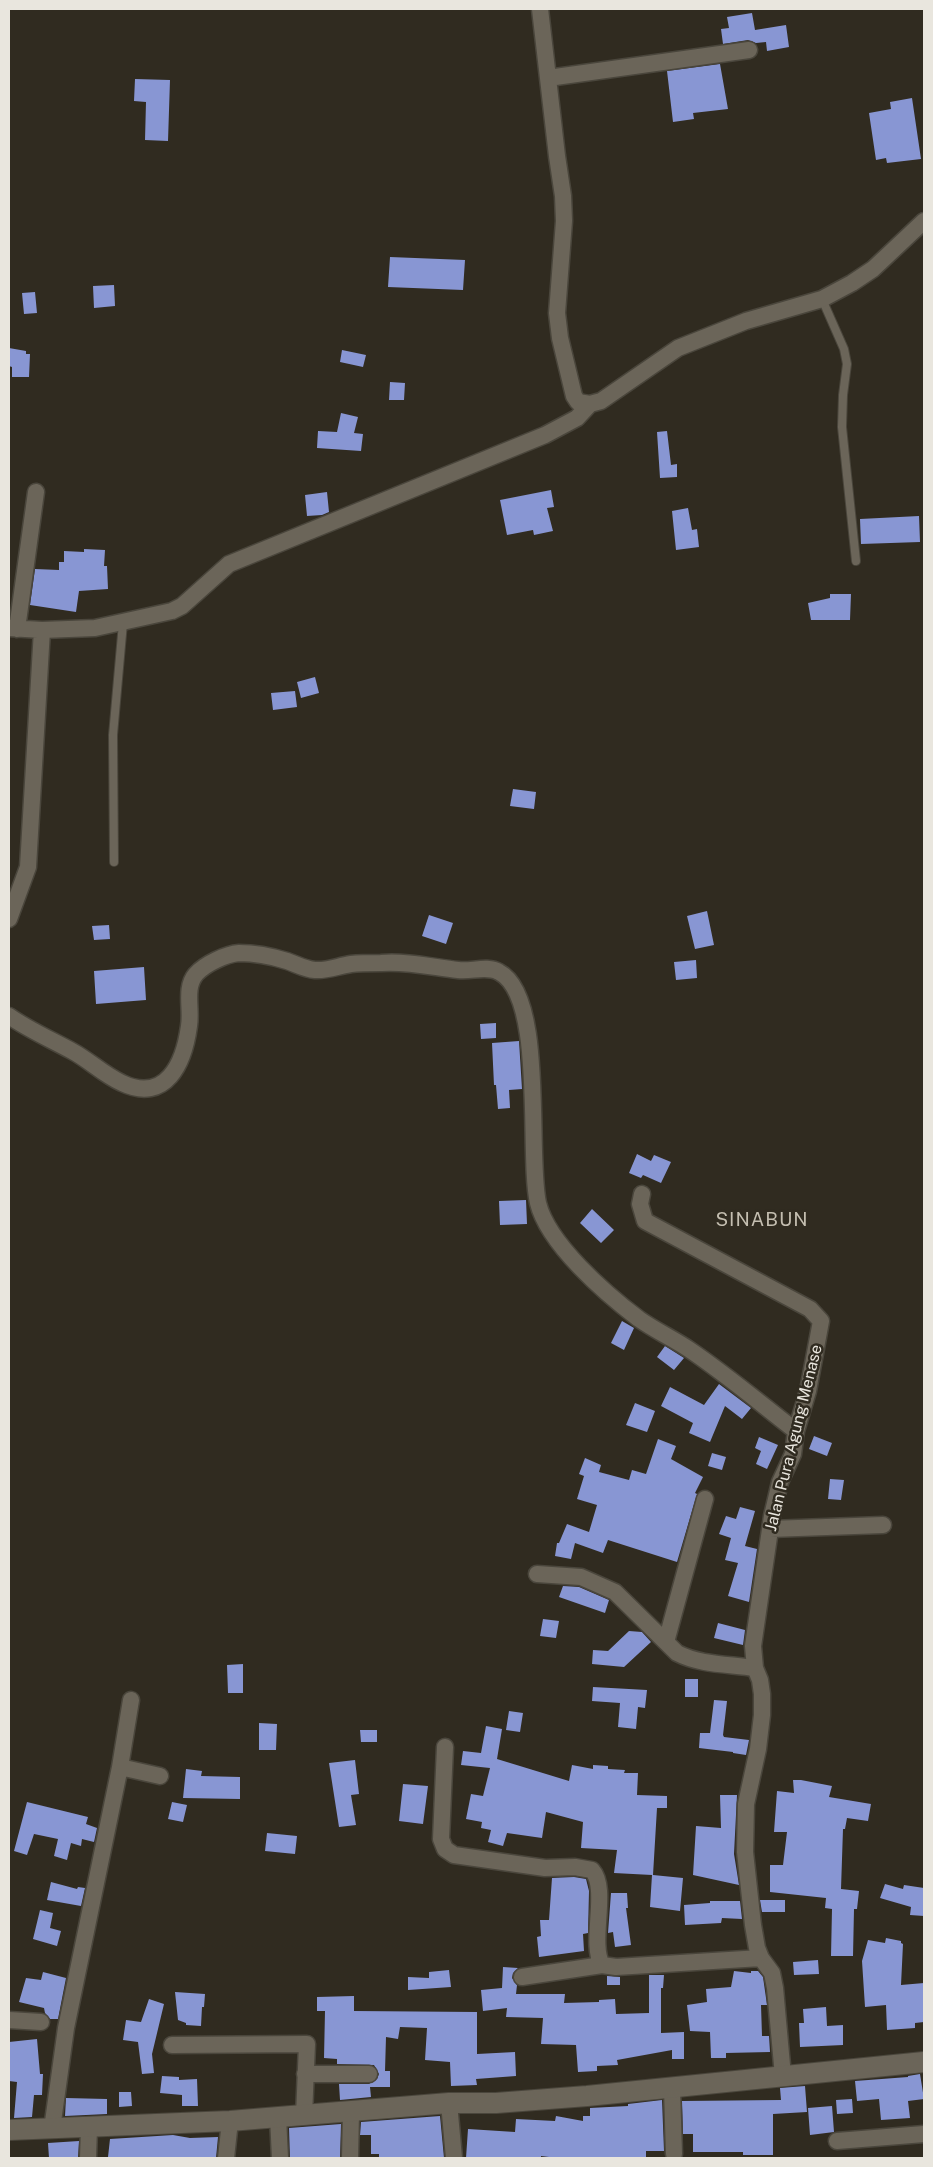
<!DOCTYPE html>
<html>
<head>
<meta charset="utf-8">
<style>
	body { margin:0 }
	#map { position:relative; width:933px; height:2167px; overflow:hidden; background:#302b20; font-family:"Public Sans",sans-serif }
	canvas { display:block }
	.frame { position:absolute; inset:0; border:10px solid #e9e6de; pointer-events:none }
</style>
</head>
<body>
<div id="map">
<canvas width="933" height="2167"></canvas>
<div class="frame"></div>
</div>
<script>
const c = document.querySelector('canvas').getContext('2d');
c.lineJoin = 'round';
function paint(path, color) {
  c.fillStyle = color;
  c.fill(path, 'evenodd');
}
function strokePath(path, color, width, dash) {
  c.strokeStyle = color;
  c.lineWidth = width;
  c.lineCap = dash ? 'butt' : 'round';
  c.setLineDash(dash || []);
  c.stroke(path);
}
function drawText(font, color, halo, rows, align = 'center') {
  c.font = font + ' "Public Sans",sans-serif';
  c.lineWidth = 5;
  c.setLineDash([]);
  c.textBaseline = 'middle';
  c.strokeStyle = halo;
  c.fillStyle = color;
  for (const [text, x, y, turn = 0] of rows) {
    c.save();
    c.translate(x, y);
    c.rotate((+turn || 0) * Math.PI / 180);
    c.textAlign = isNaN(turn) ? turn : align;
    if (halo) c.strokeText(text, 0, 0);
    c.fillText(text, 0, 0);
    c.restore();
  }
}
const building = new Path2D(`
	M752 13 755 30 786 25 789 47 767 51 766 42 756 43 748 40 723 44 721 29 729 28 727 17Z
	M720 64 728 109 693 113 694 119 673 122 667 71Z
	M135 79 170 80 168 141 145 140 146 102 134 101Z
	M912 98 921 159 887 163 886 158 876 160 869 113 891 109 890 102Z
	M390 257 465 260 463 290 388 287Z
	M114 285 115 306 94 308 93 286Z
	M35 292 37 313 24 314 22 293Z
	M9 348 26 351V354H30L29 377H12V367L9 366Z
	M342 350 366 355 363 367 340 362Z
	M390 382 405 383 404 400H389Z
	M341 413 358 417 354 433 363 434 361 451 317 448 318 431 337 432Z
	M667 431 671 465 677 464V477L660 478 657 432Z
	M551 490 554 507 547 508 553 531 534 535 533 530 507 535 500 500Z
	M327 492 329 512 322 515 307 516 305 495Z
	M688 508 692 530 697 529 699 547 676 550 672 511Z
	M919 516 920 542 861 544 860 519Z
	M84 549 105 550 104 566H107L108 589 79 591 76 612 30 605 35 569 59 570V562H64V551L84 552Z
	M830 594H851L850 620H811L808 603 830 598Z
	M315 677 319 693 301 698 297 682Z
	M295 691 297 707 273 710 271 693Z
	M513 789 536 792 534 809 510 806Z
	M707 911 714 945 695 949 687 916Z
	M429 915 453 923 446 944 422 936Z
	M109 925 110 939 94 940 92 926Z
	M696 960 697 978 676 980 674 962Z
	M144 967 146 1000 96 1004 94 971Z
	M496 1023V1038L481 1039 480 1024Z
	M519 1041 522 1089 509 1090 510 1108 498 1109 496 1085H494L492 1043Z
	M637 1154 651 1161 654 1155 671 1162 661 1183 643 1175 641 1178 629 1173Z
	M526 1200 527 1224 500 1225 499 1201Z
	M592 1209 614 1230 601 1243 580 1223Z
	M622 1321 634 1328 624 1350 611 1343Z
	M665 1346 684 1358 674 1370 657 1357Z
	M719 1384 751 1408 742 1419 725 1406 710 1442 689 1433 693 1423 661 1406 670 1387 704 1405Z
	M635 1403 655 1411 647 1432 626 1425Z
	M814 1436 832 1443 827 1456 809 1449Z
	M759 1437 778 1445 767 1469 756 1464 761 1451 755 1448Z
	M658 1439 676 1446 671 1459 703 1477 695 1493 697 1494 677 1562 608 1540 603 1553 575 1543 571 1559 555 1556 557 1543H559L567 1524 589 1532 597 1505 577 1499 584 1476 579 1474 585 1458 601 1465 599 1472 629 1480 632 1470 646 1474Z
	M712 1453 726 1457 722 1470 708 1466Z
	M830 1479 844 1480 841 1500 828 1499Z
	M740 1507 755 1511 745 1546 757 1549 749 1602 728 1596 738 1563 725 1560 731 1538 719 1534 726 1516 736 1519Z
	M563 1586 579 1587 609 1600 605 1613 559 1597Z
	M543 1619 559 1621 556 1638 540 1636Z
	M718 1623 745 1630 743 1645 714 1638Z
	M629 1631 642 1632 651 1642 624 1667 592 1664 593 1650 608 1651Z
	M243 1664V1693H228L227 1665Z
	M685 1679H698V1697H685Z
	M593 1687 647 1690 645 1708 638 1707 636 1729 618 1727 620 1703 592 1701Z
	M714 1700 727 1701 723 1735 724 1737 749 1740 746 1755 733 1753V1752L699 1748 700 1733H710Z
	M509 1711 523 1713 520 1732 506 1730Z
	M259 1723 277 1724 276 1750H259Z
	M486 1726 502 1729 497 1759 569 1781 572 1765 593 1769V1765L608 1766V1769L625 1770 624 1773H638L637 1795 667 1796V1808H657L653 1875 683 1878 680 1911 650 1907 652 1875 614 1873 617 1850 581 1848 583 1822 546 1812 542 1838 507 1833 503 1846 488 1842 491 1830 481 1828 482 1822 466 1819 471 1794 483 1796 490 1768 461 1765 463 1751 481 1753Z
	M360 1730H377V1742H361Z
	M355 1760 359 1794 351 1795 356 1825 339 1827 329 1763Z
	M186 1769 202 1771 201 1776 240 1777V1799L183 1798Z
	M793 1780H801L832 1786 829 1797 871 1804 868 1821 847 1818 845 1829H843L841 1889 859 1891 857 1909H854L853 1956H831L832 1909 825 1908 826 1898 770 1892V1865H783L787 1832H774L777 1791 794 1793Z
	M403 1784 428 1786 423 1824 399 1821Z
	M720 1795H737L734 1854 739 1885 693 1875 696 1826 721 1828Z
	M27 1802 88 1817 86 1824 97 1828 94 1842 82 1839 81 1846 71 1843 67 1860 54 1856 58 1839 34 1834 27 1855 14 1851Z
	M172 1802 187 1805 183 1822 168 1819Z
	M267 1833 297 1836 295 1854 265 1851Z
	M574 1877 586 1879 589 1891 588 1933 583 1934 584 1951 539 1957 537 1937 541 1936 540 1920H549L552 1878Z
	M51 1882 77 1889 78 1887 85 1888 81 1906 47 1900Z
	M885 1884 903 1889 904 1885 924 1888V1916L910 1915 911 1907 880 1898Z
	M611 1893H627L628 1908H626L631 1945 615 1947 613 1932 608 1933Z
	M760 1900H785V1912H762Z
	M710 1901H740L742 1919 722 1918 721 1923 685 1925 684 1905 710 1903Z
	M40 1910 53 1913 50 1928 61 1931 57 1946 33 1939Z
	M886 1938 901 1941V1943L903 1944 901 1985 924 1983V2022L915 2023V2028L887 2030 886 2005 865 2007 862 1961 868 1940 885 1943Z
	M818 1960 819 1974 794 1975 793 1962Z
	M503 1967 518 1968 513 1973 512 1978 517 1985 516 1994H565L564 2003 599 2002V2000L615 1999 616 2014 649 2013V1975H664L663 1988H661V2033L684 2032V2059H672V2050L617 2060 618 2065 597 2066V2071L578 2072 576 2045 541 2044 543 2018 506 2017 507 2008 483 2011 481 1990 502 1988Z
	M449 1970 451 1987 408 1990V1977L429 1978V1972Z
	M734 1971 751 1973V1971H758L763 1977 767 2005H761L762 2036H769L770 2052 726 2053V2058H711L710 2032 690 2031 687 2005 707 2002 706 1989 731 1987Z
	M43 1972 66 1978 58 2019H50L45 2013 44 2008 19 2002 26 1978 41 1980Z
	M607 1976 620 1977V1985H607Z
	M175 1992 205 1994 204 2007H202L201 2026 186 2025V2023L178 2020Z
	M354 1996V2011L477 2012V2054L515 2052 516 2076 476 2079 477 2085 451 2086 450 2062 425 2060 427 2028 400 2027 398 2039 386 2037 385 2071H390V2087H370L371 2097 340 2100 339 2084H369L377 2079 379 2074 374 2065 337 2064V2059L324 2058 325 2011H317V1997Z
	M149 1999 164 2004 152 2054 154 2073 142 2074 138 2042 123 2040 126 2020 141 2022Z
	M826 2007 827 2026 843 2025V2045L800 2047 799 2023H804L803 2009Z
	M37 2039 40 2074H43L42 2095H34L32 2117 14 2118 17 2082 9 2081V2042Z
	M920 2074 924 2099 908 2101 910 2118 881 2120 879 2099 857 2101 855 2081 908 2077V2076Z
	M162 2076 179 2077V2080L197 2079 198 2106H182V2095L160 2093Z
	M805 2086 807 2112 773 2114V2155H743V2152H693V2134H683L682 2101 781 2100 780 2088Z
	M119 2092H131L132 2106 119 2107Z
	M66 2098 107 2099V2114L65 2116Z
	M852 2099 853 2113 837 2114 836 2100Z
	M662 2100 664 2151H646V2158H557L541 2156V2158H466L468 2129 515 2132 516 2119 555 2121 556 2116 583 2121V2116H590V2108L628 2106V2104Z
	M832 2106 834 2132 810 2135 808 2108Z
	M440 2116 444 2158H379V2154H371V2135H360L361 2122Z
	M341 2124 340 2158H290L289 2128Z
	M173 2135 190 2138 218 2137 216 2158 108 2157 110 2139Z
	M79 2141 78 2158H49L48 2143Z`);
const service = new Path2D(`
	M822 299 844 349 847 364 843 395 842 427 856 561
	M114 862 113 735 123 623`);
const minor = new Path2D(`
	M540 9 557 156 563 196 564 221 557 313 560 338 574 396 578 402 590 404 601 401 678 348 746 321 822 299 852 283 873 269 924 221
	M548 78 749 50
	M9 628 42 630 95 628 172 611 182 606 229 564 545 435 577 418 590 404
	M17 629 36 492
	M9 919 28 867 42 630
	M9 1016C29 1030 50 1039 72 1051 89 1060 104 1075 122 1083 166 1104 184 1063 189 1026 192 1009 184 988 196 974 205 964 226 954 239 953 255 953 271 956 287 961 296 964 304 969 315 970 327 971 338 966 351 964 360 963 371 963 381 963 407 961 432 967 458 970 471 972 487 965 499 972 546 996 527 1154 538 1203 548 1244 606 1294 639 1319 656 1331 674 1339 690 1350 727 1375 761 1404 796 1431
	M642 1194 640 1204 645 1221 810 1309 821 1321 808 1391 796 1431 793 1454 780 1482 772 1516 753 1646 755 1668 760 1680 762 1694V1715L758 1749 746 1804 745 1852 753 1925 757 1948 761 1958 772 1973 775 1988 783 2076
	M770 1529 883 1525
	M537 1574 581 1577 615 1592 677 1653C700 1665 728 1664 755 1668
	M666 1642 705 1499
	M445 1747 441 1839 445 1849 454 1855 545 1868 575 1867 592 1870C609 1889 589 1942 602 1965L616 1967 761 1958
	M120 1767 160 1776
	M522 1977 602 1965
	M9 2020 41 2022
	M172 2045 307 2044 304 2116
	M305 2074H369
	M672 2089 674 2154
	M449 2103 454 2158
	M278 2117 280 2158
	M52 2129 66 2028 120 1767 131 1700
	M837 2141 924 2134
	M88 2158 89 2127
	M226 2158 230 2121
	M350 2158 351 2113`);
const tertiary = new Path2D(`
	M9 2130 230 2121 449 2103H496L587 2096 924 2062`);
const streetNames = [
	["Jalan Pura Agung Menase",794,1438,-76]
];
const quarterNames = [
	["SINABUN",762,1220]
];
paint(building, '#8896d3');
strokePath(service, '#4a463c', 10);
strokePath(minor, '#4a463c', 19);
strokePath(tertiary, '#4a463c', 22);
strokePath(service, '#6b6559', 8);
strokePath(minor, '#6b6559', 16);
strokePath(tertiary, '#6b6559', 20);
drawText('16px', '#e9e6de', '#302b20', streetNames);
c.letterSpacing = '1px';
drawText('19px', '#c4beb0', '#302b20', quarterNames);
c.letterSpacing = '0px';
</script>
</body>
</html>
